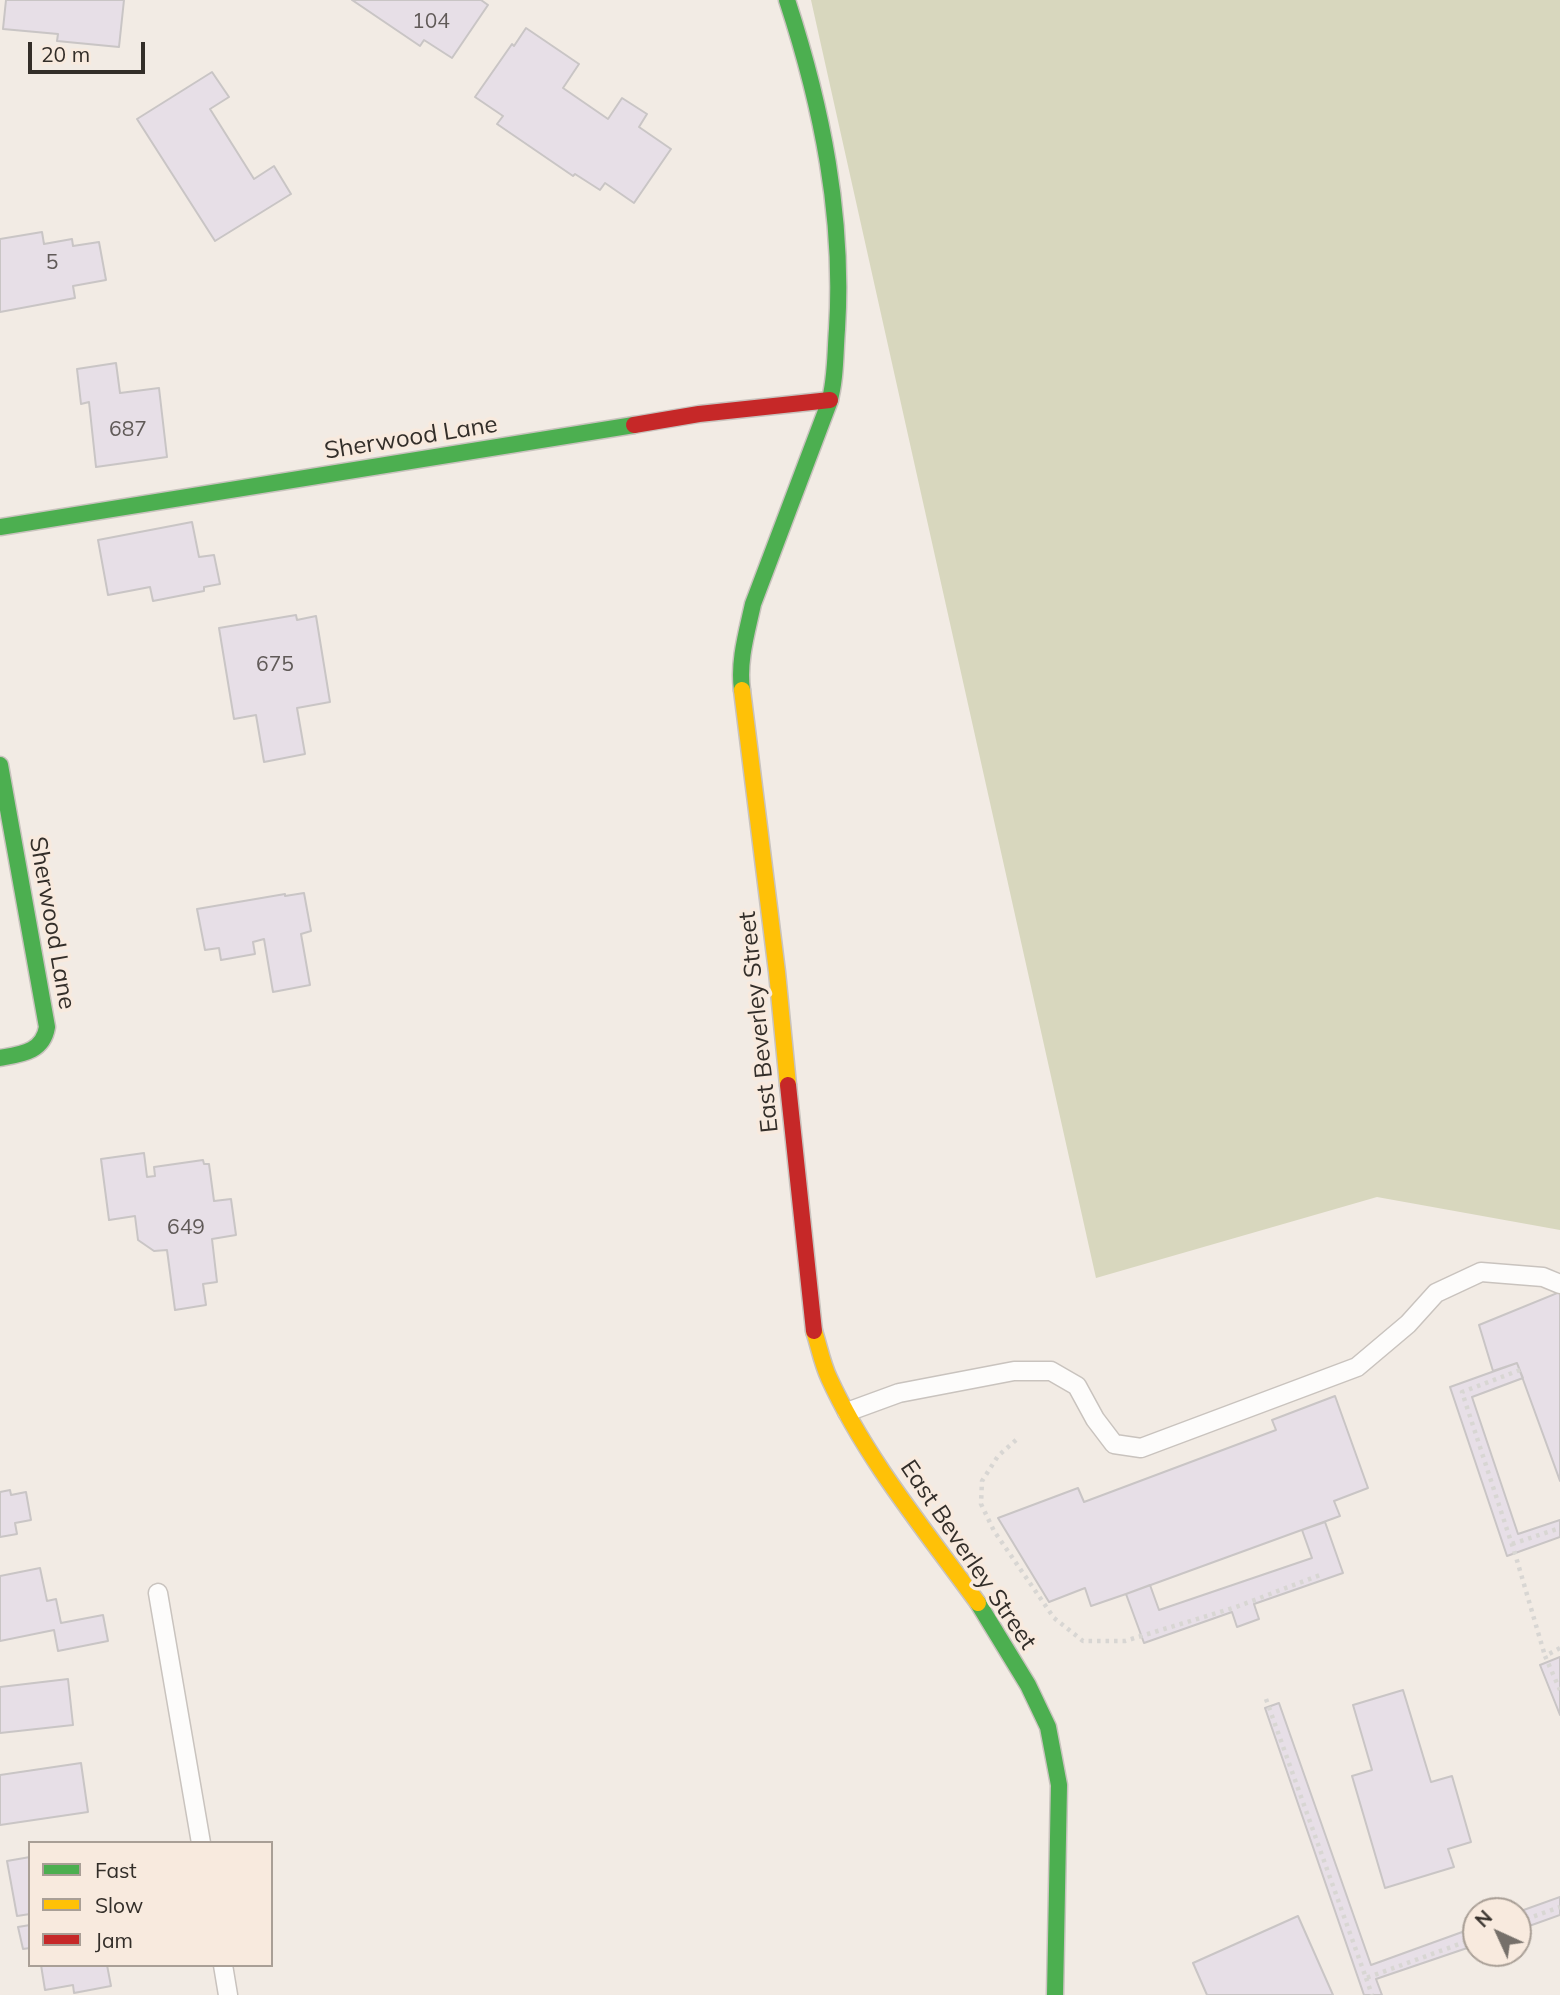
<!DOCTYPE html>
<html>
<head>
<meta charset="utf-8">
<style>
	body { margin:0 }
	#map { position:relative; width:1560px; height:1995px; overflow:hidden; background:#f2ebe4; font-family:Mulish,sans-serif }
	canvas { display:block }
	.legend { position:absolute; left:28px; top:1841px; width:245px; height:126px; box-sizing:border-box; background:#f8eade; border:2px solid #a99f96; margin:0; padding:9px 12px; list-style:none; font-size:21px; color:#332e29 }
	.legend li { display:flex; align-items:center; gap:14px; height:35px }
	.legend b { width:35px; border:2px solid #a99f96 }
	.north { position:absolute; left:1462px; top:1897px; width:70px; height:70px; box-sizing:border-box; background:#f8eade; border:2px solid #a99f96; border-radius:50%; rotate:315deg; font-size:19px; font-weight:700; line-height:28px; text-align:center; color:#332e29 }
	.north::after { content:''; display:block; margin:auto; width:24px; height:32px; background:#76706a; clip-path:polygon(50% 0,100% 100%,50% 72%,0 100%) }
	.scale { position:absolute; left:28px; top:42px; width:117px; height:32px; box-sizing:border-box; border:4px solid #332e29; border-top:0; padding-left:9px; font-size:21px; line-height:24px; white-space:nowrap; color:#332e29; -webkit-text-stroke:5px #f8eade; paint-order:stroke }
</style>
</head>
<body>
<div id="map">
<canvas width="1560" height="1995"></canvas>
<ul class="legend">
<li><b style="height:9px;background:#4caf50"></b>Fast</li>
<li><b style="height:9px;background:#ffc107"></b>Slow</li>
<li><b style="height:9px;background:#c62828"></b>Jam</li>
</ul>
<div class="north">N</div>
<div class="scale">20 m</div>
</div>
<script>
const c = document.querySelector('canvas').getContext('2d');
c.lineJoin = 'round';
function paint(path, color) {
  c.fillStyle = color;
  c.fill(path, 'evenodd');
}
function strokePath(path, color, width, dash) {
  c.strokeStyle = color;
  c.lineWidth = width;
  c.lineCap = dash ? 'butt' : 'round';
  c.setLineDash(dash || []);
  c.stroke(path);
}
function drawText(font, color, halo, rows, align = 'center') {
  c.font = font + ' Mulish,sans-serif';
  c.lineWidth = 7;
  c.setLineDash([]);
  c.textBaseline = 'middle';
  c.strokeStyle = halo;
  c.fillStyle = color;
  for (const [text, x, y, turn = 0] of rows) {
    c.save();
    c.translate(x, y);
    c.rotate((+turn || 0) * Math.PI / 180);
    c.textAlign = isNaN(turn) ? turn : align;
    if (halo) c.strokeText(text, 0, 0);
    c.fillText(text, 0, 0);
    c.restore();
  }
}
const green = new Path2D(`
	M811 0H1560V1230L1377 1197 1096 1278Z`);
const building = new Path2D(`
	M6 0H124L119 47 57 41 58 34 3 29Z
	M352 0H481L488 5 452 58 424 40 420 46Z
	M526 28 579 64 563 88 608 119 622 98 647 114 639 127 671 149 634 203 605 183 600 190 575 174 573 176 497 124 503 116 475 97 512 44 514 46Z
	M212 72 229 97 210 109 254 179 274 166 291 194 215 241 137 119Z
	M42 232 44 244 72 239 73 246 99 242 106 280 73 286 75 298 0 312V239Z
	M116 363 120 393 159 388 167 457 96 467 89 402 81 404 77 369Z
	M192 522 199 557 214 555 220 584 204 587V591L153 601 150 587 108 595 98 540Z
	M296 615 297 620 316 616 330 702 297 708 305 754 264 762 256 715 234 719 219 628Z
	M304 893 311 931 301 934 310 985 273 992 264 939 253 942 255 954 221 960 219 948 205 950 197 909 285 894V896Z
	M144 1153 147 1177 155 1176 154 1167 203 1160 204 1164H209L214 1201 231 1199 236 1235 212 1239 217 1282 203 1284 206 1305 175 1310 167 1250 154 1251 138 1240 135 1216 109 1220 101 1159Z
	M1560 1292V1481L1517 1363 1493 1371 1479 1325Z
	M1517 1363 1523 1378 1472 1397 1518 1534 1560 1520V1537L1507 1556 1450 1387Z
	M1335 1396 1368 1488 1334 1501 1340 1516 1126 1594 1091 1606 1085 1588 1049 1602 998 1518 1078 1488 1084 1502 1276 1430 1272 1420Z
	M10 1490 11 1495 26 1492 31 1520 15 1523 17 1534 0 1537V1492Z
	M1325 1522 1343 1573 1254 1604 1259 1619 1237 1627 1232 1612 1144 1643 1126 1594 1150 1585 1159 1610 1312 1558 1302 1530Z
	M40 1568 47 1601 56 1599 61 1623 103 1615 108 1641 58 1651 54 1630 0 1641V1576Z
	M1560 1657V1715L1540 1665Z
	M68 1679 73 1725 0 1733V1687Z
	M1403 1690 1431 1782 1452 1776 1471 1842 1448 1849 1454 1867 1385 1888 1352 1776 1372 1770 1353 1705Z
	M1279 1703 1371 1965 1476 1927V1945L1376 1979 1382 1995H1364L1265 1708Z
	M81 1763 88 1812 0 1825V1775Z
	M30 1857V1914L17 1916 7 1861Z
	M1560 1897V1915L1518 1930V1912Z
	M1298 1916 1333 1995H1207L1193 1963Z
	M30 1925V1948L23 1949 18 1927Z
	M41 1965H107L111 1986 74 1993 73 1985 45 1990Z`);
const path = new Path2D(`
	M1520 1370 1462 1392 1516 1557 1545 1656
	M1016 1440 998 1456 982 1481 981 1504 994 1531 1054 1618 1083 1641H1125L1236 1607 1320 1575
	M1512 1544 1560 1528
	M1560 1648 1545 1656 1560 1690
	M1266 1699 1366 1978 1476 1938
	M1518 1922 1560 1907
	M1366 1978 1372 1995`);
const lane = new Path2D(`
	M847 1412 899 1393 1014 1371H1051L1077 1386 1095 1419 1114 1444 1141 1448 1357 1367 1408 1324 1436 1293 1481 1272 1543 1277 1560 1284
	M158 1593 201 1843
	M223 1965 228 1995`);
const fast = new Path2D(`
	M0 527 634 425
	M742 690C738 661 747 632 753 604L829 403C836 379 835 354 837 329 844 216 822 107 787 0
	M0 765 47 1027C43 1052 22 1054 0 1058
	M978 1603 1028 1685 1048 1727 1059 1785 1055 1995`);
const slow = new Path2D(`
	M742 690 777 972 788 1085
	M814 1331C819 1346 822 1363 829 1378 866 1459 925 1530 978 1603`);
const jam = new Path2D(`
	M634 425 699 414 830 400
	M788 1085 814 1331`);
const numberNames = [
	["104",431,22],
	["5",52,263],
	["687",128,430],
	["675",275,665],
	["649",186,1228]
];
const streetNames = [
	["Sherwood Lane",411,438,-9],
	["Sherwood Lane",52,923,80],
	["East Beverley Street",759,1022,-96],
	["East Beverley Street",968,1555,56]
];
paint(green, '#d8d7be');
paint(building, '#e7dfe7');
strokePath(building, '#c9c5c5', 2);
strokePath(lane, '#c9c3be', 21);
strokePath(fast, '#c9c3be', 19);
strokePath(slow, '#c9c3be', 19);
strokePath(jam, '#c9c3be', 19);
strokePath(path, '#d8d6d3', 4.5, [3.5, 5]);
strokePath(lane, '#fdfcfb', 18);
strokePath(fast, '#4caf50', 16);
strokePath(slow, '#ffc107', 16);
strokePath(jam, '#c62828', 16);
drawText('21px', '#605a58', null, numberNames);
drawText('24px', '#332e29', '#f8eade', streetNames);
</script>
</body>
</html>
